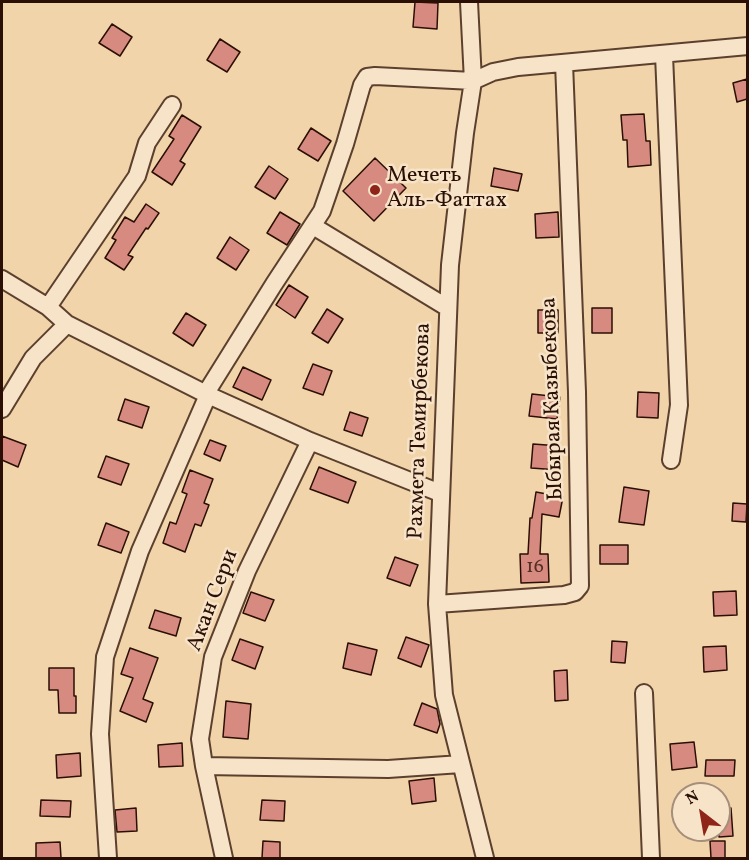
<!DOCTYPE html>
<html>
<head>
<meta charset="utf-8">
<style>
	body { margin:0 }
	#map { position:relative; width:749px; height:860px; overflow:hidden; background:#f1d4aa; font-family:Vollkorn,serif }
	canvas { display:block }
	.frame { position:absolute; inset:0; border:3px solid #2b0f05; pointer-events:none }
	.north { position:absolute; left:671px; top:782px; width:60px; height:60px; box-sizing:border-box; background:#f6e3c8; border:2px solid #a58e7a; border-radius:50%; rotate:329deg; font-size:16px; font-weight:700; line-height:24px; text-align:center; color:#2b0f05 }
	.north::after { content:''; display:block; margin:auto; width:21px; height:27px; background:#8f2418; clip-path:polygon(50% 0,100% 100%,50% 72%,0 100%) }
</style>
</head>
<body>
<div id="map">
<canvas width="749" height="860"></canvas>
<div class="frame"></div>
<div class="north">N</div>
</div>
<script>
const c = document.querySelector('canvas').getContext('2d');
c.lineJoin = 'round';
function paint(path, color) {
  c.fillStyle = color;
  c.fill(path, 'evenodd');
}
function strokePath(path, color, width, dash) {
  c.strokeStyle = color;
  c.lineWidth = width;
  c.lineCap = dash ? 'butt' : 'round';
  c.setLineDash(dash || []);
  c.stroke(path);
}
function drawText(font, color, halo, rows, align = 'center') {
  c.font = font + ' Vollkorn,serif';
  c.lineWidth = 5;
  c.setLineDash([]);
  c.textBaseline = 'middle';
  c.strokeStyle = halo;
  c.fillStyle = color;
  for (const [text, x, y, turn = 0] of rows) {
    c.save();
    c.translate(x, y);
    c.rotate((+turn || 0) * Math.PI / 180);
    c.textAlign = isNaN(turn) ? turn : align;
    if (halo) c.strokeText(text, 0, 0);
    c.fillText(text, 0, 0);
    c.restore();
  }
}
const building = new Path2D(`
	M415 2 438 3 437 29 413 27Z
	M112 24 132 37 120 56 99 43Z
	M220 39 240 52 227 72 207 60Z
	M747 79V99L737 102 733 83Z
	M644 114 646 141H650L651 165 628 167 627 140H623L621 115Z
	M182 115 201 127 180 161 185 164 172 185 152 172 174 139 169 136Z
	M311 128 331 141 318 161 298 149Z
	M375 158 406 188 374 221 343 191Z
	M269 166 288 179 275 199 255 187Z
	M494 168 522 174 518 191 491 186Z
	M146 204 159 213 148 229 146 228 128 255 133 257 124 270 105 258 116 240 112 238 125 217 134 222Z
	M280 212 300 224 287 245 267 233Z
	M558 212 559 237 536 238 535 214Z
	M230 237 249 250 236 270 217 258Z
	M289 285 308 297 295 318 276 305Z
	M592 308H612V333H592Z
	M327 309 343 319 328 343 312 333Z
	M538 310H558V333H538Z
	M186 313 206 325 193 346 173 333Z
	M313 364 332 371 323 395 303 388Z
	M243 367 271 380 262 400 233 387Z
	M638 392 659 393 658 418 637 417Z
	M532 394 560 397 557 419 529 416Z
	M125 399 149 407 142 428 118 420Z
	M350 412 368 418 362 436 344 430Z
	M2 436 26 445 18 467 2 460Z
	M210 440 226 446 220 461 204 454Z
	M533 444 560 446 559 470 531 468Z
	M106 456 129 464 121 485 98 477Z
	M319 467 356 482 348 503 310 489Z
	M190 470 213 479 204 503 209 505 201 526 195 524 185 552 163 543 170 522 176 524 187 494 182 492Z
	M624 487 649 491 644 525 619 522Z
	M536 492 563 497 559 517 542 514 540 554H548L549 582 521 583 520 554H528L530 518H532Z
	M733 503 747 504 746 522 732 521Z
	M106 523 129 532 121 553 98 545Z
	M600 545H628V564H600Z
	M395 557 418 565 410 586 387 578Z
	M736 591 737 615 714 616 713 592Z
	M251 592 274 600 265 621 243 613Z
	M155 610 181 618 176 636 149 628Z
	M406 637 429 645 421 667 398 658Z
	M240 639 263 647 255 669 232 660Z
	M612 641 627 642 625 663 611 662Z
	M348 643 377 650 371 675 343 668Z
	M726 646 727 670 704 672 703 647Z
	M130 648 158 658 143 699 153 703 146 722 120 711 133 678 121 674Z
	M49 668H74V696H76V713H59L58 690H49Z
	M567 670 568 700 555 701 554 671Z
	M226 701 251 704 248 739 223 737Z
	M422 703 437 709 440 724 437 733 414 725Z
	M694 742 697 767 672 770 670 744Z
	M182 743 183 766 159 767 158 745Z
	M80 753 81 776 57 778 56 755Z
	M706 760H735L734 776H705Z
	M434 778 436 801 412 804 409 781Z
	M41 800 71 801 70 817 40 816Z
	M262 800 285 801 284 821 260 820Z
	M136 808 137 831 117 832 115 810Z
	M731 808 733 836 719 837V809Z
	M263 841 280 842V858H262Z
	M710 841H725V858H711Z
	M60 842 61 858H36V843Z`);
const minor = new Path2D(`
	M469 2 473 81 465 133 450 265 437 604 444 695 485 858
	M664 55 679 405 671 460
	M313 226 448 308
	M2 279 48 307 67 324 208 395 310 441 440 493
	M48 307 137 176 147 143 172 105
	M206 393 274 284 322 211 345 144 362 85 367 77 375 76 473 81 493 72 518 67 748 46
	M2 409 33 358 67 324
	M437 604 564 595 575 592 580 586 577 392 564 63
	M644 693 651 858
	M204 766 388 769 461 764
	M108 858 100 734 105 657 140 551 208 395
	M224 858 204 766 200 739 213 657 247 571 310 441`);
const markers = [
	[375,190,6,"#8f2418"]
];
const numberNames = [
	["16",535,568]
];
const poiNames = [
	["Мечеть",387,177],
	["Аль-Фаттах",387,202]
];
const streetNames = [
	["Ыбырая Казыбекова",554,399,-92],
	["Рахмета Темирбекова",421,431,-88],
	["Акан Сери",214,601,-69]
];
paint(building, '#d78b80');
strokePath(building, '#2b0f05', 1.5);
strokePath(minor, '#5c402e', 20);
strokePath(minor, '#f6e3c8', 16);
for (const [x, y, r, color] of markers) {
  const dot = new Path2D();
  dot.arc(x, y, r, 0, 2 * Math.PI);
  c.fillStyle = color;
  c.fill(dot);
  strokePath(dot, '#f6e3c8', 2);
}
drawText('20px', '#562e24', null, numberNames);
drawText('22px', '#2b0f05', '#f6e3c8', poiNames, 'left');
drawText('22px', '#2b0f05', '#f6e3c8', streetNames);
</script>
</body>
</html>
